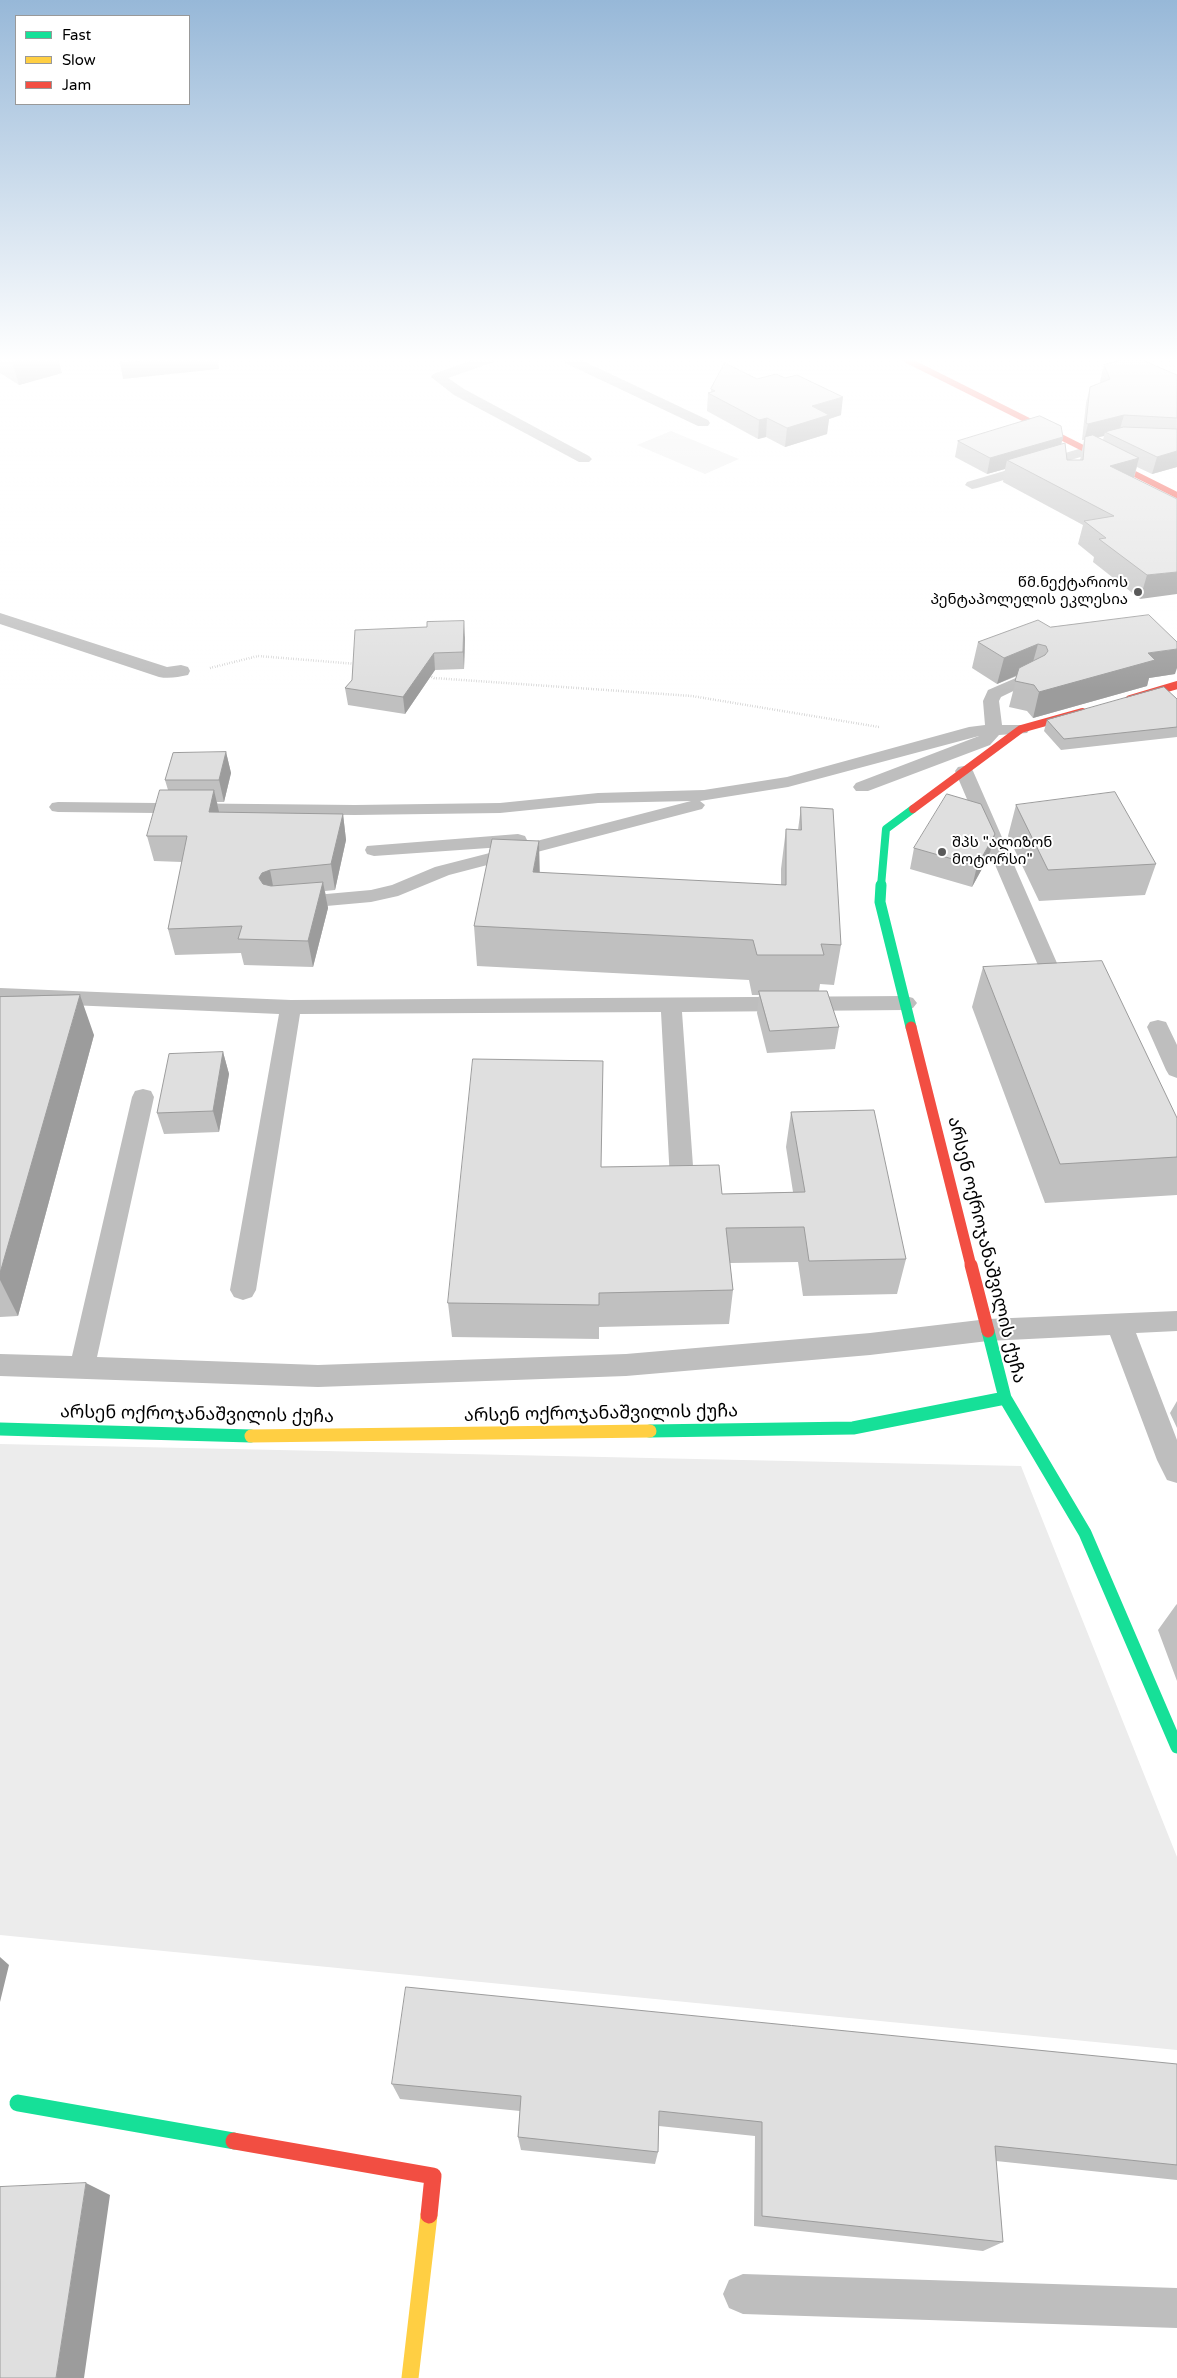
<!DOCTYPE html>
<html>
<head>
<meta charset="utf-8">
<style>
	body { margin:0 }
	#map { position:relative; width:1177px; height:2378px; overflow:hidden; background:#fff; font-family:"Varela Round",sans-serif }
	canvas { display:block }
	.legend { position:absolute; left:15px; top:15px; width:175px; height:90px; box-sizing:border-box; background:#fff; border:1px solid #999; margin:0; padding:6px 9px; list-style:none; font-size:15px; color:#000 }
	.legend li { display:flex; align-items:center; gap:10px; height:25px }
	.legend b { width:25px; border:1px solid #999 }
</style>
</head>
<body>
<div id="map">
<canvas width="1177" height="2378"></canvas>
<ul class="legend">
<li><b style="height:6px;background:#16e098"></b>Fast</li>
<li><b style="height:6px;background:#ffcf43"></b>Slow</li>
<li><b style="height:6px;background:#f24e42"></b>Jam</li>
</ul>
</div>
<script>
const c = document.querySelector('canvas').getContext('2d');
c.lineJoin = 'round';
function paint(path, color) {
  c.fillStyle = color;
  c.fill(path, 'evenodd');
}
function strokePath(path, color, width, dash) {
  c.strokeStyle = color;
  c.lineWidth = width;
  c.lineCap = dash ? 'butt' : 'round';
  c.setLineDash(dash || []);
  c.stroke(path);
}
function drawText(font, color, halo, rows, align = 'center') {
  c.font = font + ' "Varela Round","Noto Sans Georgian",sans-serif';
  c.lineWidth = 4;
  c.setLineDash([]);
  c.textBaseline = 'middle';
  c.strokeStyle = halo;
  c.fillStyle = color;
  for (const [text, x, y, turn = 0] of rows) {
    c.save();
    c.translate(x, y);
    c.rotate((+turn || 0) * Math.PI / 180);
    c.textAlign = isNaN(turn) ? turn : align;
    if (halo) c.strokeText(text, 0, 0);
    c.fillText(text, 0, 0);
    c.restore();
  }
}
const green = new Path2D(`
	M671 431 739 459 705 474 637 445Z
	M0 1444 1021 1466 1177 1857V2050L0 1935Z`);
const path = new Path2D(`
	M210 668 258 656 357 664
	M427 675 434 678 692 696 879 727`);
const lane = new Path2D(`
	M1089 446 1096 450 1094 453 977 488 972 489 965 485 967 482Z
	M1032 671 1038 673 1040 676 1038 679 1001 697 999 701 1002 725H1027L1030 729 1027 733 999 735 990 745 868 791H856L853 787 856 783 979 736 788 787 700 801 705 805 702 809 449 875 398 896 371 902 293 909 286 907 283 903 286 899 293 897 371 890 392 885 435 867 517 846 374 856 367 854 365 850 367 846 518 834 525 836 527 840 525 844 691 801 598 803 500 813 355 815 58 812 52 811 49 807 52 803 58 802 355 805 500 803 598 793 704 790 787 777 969 727 985 725 983 701 988 690Z
	M964 766 970 767 973 771 1060 970 1057 975 1050 977 1043 975 1040 970 955 771 958 767Z
	M0 988 291 1000 906 996 913 998 917 1003 913 1008 906 1010 682 1012 694 1180 690 1186 682 1189 674 1186 670 1180 661 1012 300 1014 256 1290 252 1297 243 1300 234 1297 230 1290 279 1014 0 1002Z
	M1158 1020 1166 1022 1177 1045V1078L1169 1075 1166 1070 1147 1027 1150 1022Z
	M143 1089 151 1091 154 1097 97 1357 318 1365 626 1354 870 1333 988 1319 1177 1311V1331L1136 1333 1177 1440V1483L1167 1480 1157 1460 1110 1335 988 1341 870 1355 626 1376 318 1387 0 1376V1354L72 1356 132 1097 135 1091Z
	M743 2274 1177 2288V2328L743 2314 729 2308 723 2294 729 2280Z`);
const street = new Path2D(`
	M476 359H496L494 362 448 378 464 389 589 456 592 459 589 462H579L454 395 431 377 433 374Z
	M561 359H579L708 420 710 423 708 426H698L563 362Z
	M0 613 167 667 181 665 188 667 190 671 188 675C178 677 169 679 159 677L0 624Z`);
const fastFar3 = new Path2D(`
	M881 886 886 829 913 809`);
const fastFar2 = new Path2D(`
	M881 885 880 902 911 1027`);
const fastFar1 = new Path2D(`
	M1005 1398 1085 1533 1177 1747
	M0 1429 251 1436
	M650 1431 853 1428 1005 1398 988 1331`);
const fast = new Path2D(`
	M18 2103 234 2141`);
const slowFar1 = new Path2D(`
	M251 1436 650 1431`);
const slow = new Path2D(`
	M410 2378 429 2215`);
const jamFar4 = new Path2D(`
	M905 359 1177 495`);
const jamFar3 = new Path2D(`
	M1130 699 1177 685
	M913 809 1021 729 1082 712`);
const jamFar2 = new Path2D(`
	M911 1027 971 1266`);
const jamFar1 = new Path2D(`
	M971 1265 988 1331`);
const jam = new Path2D(`
	M234 2141 433 2176 429 2215`);
const wall = new Path2D(`
	M0 359H58L62 373 19 385 0 373Z
	M1104 365 1177 375V467L1152 474 1137 467 1134 478 1177 499 1140 599 1093 562 1094 557 1078 544 1083 525 1003 482 1005 469 987 474 955 457 958 441 1063 437 1061 445 1067 460H1080L1084 440H1082L1086 403 1090 387 1101 383 1100 381ZM1104 436 1103 440 1098 437Z
	M757 379 841 415 829 419 827 434 785 447 766 437 758 439 707 411 708 393 711 392V389Z
	M427 627 465 638 464 669 435 670 405 714 348 705 345 688Z
	M1050 627 1175 674 1149 678 1147 686 1033 718 1027 711 1009 707 1017 676 997 684 972 668 978 642Z
	M1177 699V737L1061 750 1044 731 1047 720Z
	M226 752 231 773 224 802H217L220 812 343 814 346 840 335 890 325 891 328 908 313 967 244 965 241 953 175 955 168 929 182 862 154 861 147 836 168 790 165 780Z
	M1016 805 1156 864 1145 895 1039 901 1008 836Z
	M801 807 841 945 834 985 820 984 819 991 839 1027 835 1049 767 1053 757 1013 759 995H752L749 980 477 966 474 926 540 873 781 885V869L786 829 798 830Z
	M914 848 989 856 972 887 910 869Z
	M983 967 1177 1118V1195L1045 1203 972 1007Z
	M0 997 94 1035 18 1316 0 1317Z
	M223 1052 229 1074 219 1132 164 1134 157 1113Z
	M791 1112 906 1259 897 1294 803 1296 798 1262 730 1263 733 1290 729 1324 599 1327V1339L452 1337 448 1303 601 1167 722 1194 793 1192 786 1147Z
	M1177 1401V1428L1170 1413Z
	M1177 1604V1681L1158 1630 1176 1605Z
	M1177 2064V2180L996 2161 1003 2242 983 2251 754 2226 755 2136 659 2126 658 2152 655 2164 521 2150 518 2137 520 2111 400 2099 392 2084Z`);
const shadedWall = new Path2D(`
	M21 359H58L62 373 19 385 12 361Z
	M158 359H218L219 369 123 379 120 363Z
	M843 397 841 415 829 419 827 434 785 447 787 428 812 406Z
	M1124 415 1119 432H1105L1104 436 1085 440V437L1084 441 1088 424Z
	M767 418 766 437 758 439 759 420Z
	M1063 437 1059 453 1007 460 1005 469 987 474 990 458Z
	M1177 451V467L1152 474 1157 457Z
	M1139 458 1133 480 1110 466Z
	M1177 572V594L1140 599 1147 575Z
	M464 621 465 638 464 669 463 652Z
	M1038 644 1031 669 997 684 1004 658Z
	M1177 649V668L1175 674 1149 678 1147 686 1033 718 1039 692 1148 653Z
	M434 653 435 670 405 714 403 697Z
	M226 752 231 773 224 802 219 780Z
	M214 790 220 816 209 812Z
	M343 814 346 840 335 890 331 864Z
	M995 834 989 856 972 887 977 866Z
	M539 841 540 881 533 872Z
	M270 870 275 896 268 899 259 878 262 873Z
	M323 882 328 908 313 967 308 941Z
	M80 995 94 1035 18 1316 0 1280V1273Z
	M223 1052 229 1074 219 1132 213 1111Z
	M0 1957 9 1965 0 2002Z
	M86 2183 110 2195 84 2378H56Z`);
const building = new Path2D(`
	M9 359H21L12 361Z
	M123 359H158L120 363Z
	M1126 359H1140L1177 375V418L1124 415 1088 424 1086 423 1090 387 1110 379 1104 365Z
	M725 363 757 379 776 374 785 378 797 375 843 397 812 406 829 415 787 428 767 418 759 420 708 393 715 391 711 389Z
	M1040 416 1061 426 1063 437 990 458 958 441Z
	M1124 427 1177 429V451L1157 457 1105 432Z
	M1093 435 1139 458 1110 466 1177 499V572L1147 575 1099 539 1106 538 1084 521 1114 516 1007 460 1065 443 1067 460H1083L1085 437Z
	M1149 615 1177 642V649L1148 653 1155 660 1039 692 1034 685 1015 681 1019 668 1045 655 1048 651 1046 646 1038 644 1004 658 978 642 1038 620 1050 627Z
	M464 621 463 652 434 653 403 697 345 688 352 680 355 630 427 627V622Z
	M1164 687 1177 699V727L1064 739 1047 720Z
	M226 752 219 780H165L173 753Z
	M160 790H214L209 812 343 814 331 864 270 870 262 873 259 878 263 884 271 886 323 882 308 941 238 939 242 926 168 929 187 836H147Z
	M1115 792 1156 864 1048 870 1016 805Z
	M947 794 981 804 995 834 977 866 914 848Z
	M801 807 833 809 841 945 821 944 824 955H757L753 940 474 926 492 839 539 841 533 872 786 885V829L801 830Z
	M1102 961 1177 1118V1157L1060 1164 983 967Z
	M759 991H827L839 1027 770 1031Z
	M80 995 0 1273V997Z
	M223 1052 213 1111 157 1113 169 1054Z
	M473 1059 603 1061 601 1167 719 1165 722 1194 805 1192 791 1112 874 1110 906 1259 809 1261 804 1227 726 1228 733 1290 599 1293V1305L448 1303Z
	M406 1987 1177 2064V2165L995 2146 1003 2242 762 2216V2122L659 2111 658 2152 518 2137 521 2096 392 2084Z
	M86 2183 56 2378H0V2187Z`);
const markers = [
	[1138,592,5,"#595959"],
	[942,852,5,"#595959"]
];
const farPoinames = [
	["წმ.ნექტარიოს",1128,583],
	["პენტაპოლელის ეკლესია",1128,600],
	["შპს \"ალიზონ",952,843,"left"],
	["მოტორსი\"",952,860,"left"]
];
const streetNames = [
	["არსენ ოქროჯანაშვილის ქუჩა",986,1250,76],
	["არსენ ოქროჯანაშვილის ქუჩა",601,1414,-1],
	["არსენ ოქროჯანაშვილის ქუჩა",197,1415,1]
];
paint(green, '#ececec');
strokePath(path, '#b9b9b9', 2.5, [0.5, 2]);
paint(lane, '#bebebe');
paint(street, '#bebebe');
strokePath(fastFar3, '#16e098', 8);
strokePath(fastFar2, '#16e098', 11);
strokePath(fastFar1, '#16e098', 13);
strokePath(fast, '#16e098', 17);
strokePath(slowFar1, '#ffcf43', 13);
strokePath(slow, '#ffcf43', 17);
strokePath(jamFar4, '#f24e42', 6);
strokePath(jamFar3, '#f24e42', 8);
strokePath(jamFar2, '#f24e42', 11);
strokePath(jamFar1, '#f24e42', 13);
strokePath(jam, '#f24e42', 17);
paint(wall, '#c0c0c0');
paint(shadedWall, '#9c9c9c');
paint(building, '#dfdfdf');
strokePath(building, '#9c9c9c', 1);
const sky = c.createLinearGradient(0, 0, 0, 692);
sky.addColorStop(0, '#97b8d8');
sky.addColorStop(0.52, '#fff');
sky.addColorStop(1, '#ffffff00');
c.fillStyle = sky;
c.fillRect(0, 0, 1177, 692);
for (const [x, y, r, color] of markers) {
  const dot = new Path2D();
  dot.arc(x, y, r, 0, 2 * Math.PI);
  c.fillStyle = color;
  c.fill(dot);
  strokePath(dot, '#fff', 2);
}
drawText('15px', '#000', '#fff', farPoinames, 'right');
drawText('18px', '#000', '#fff', streetNames);
</script>
</body>
</html>
